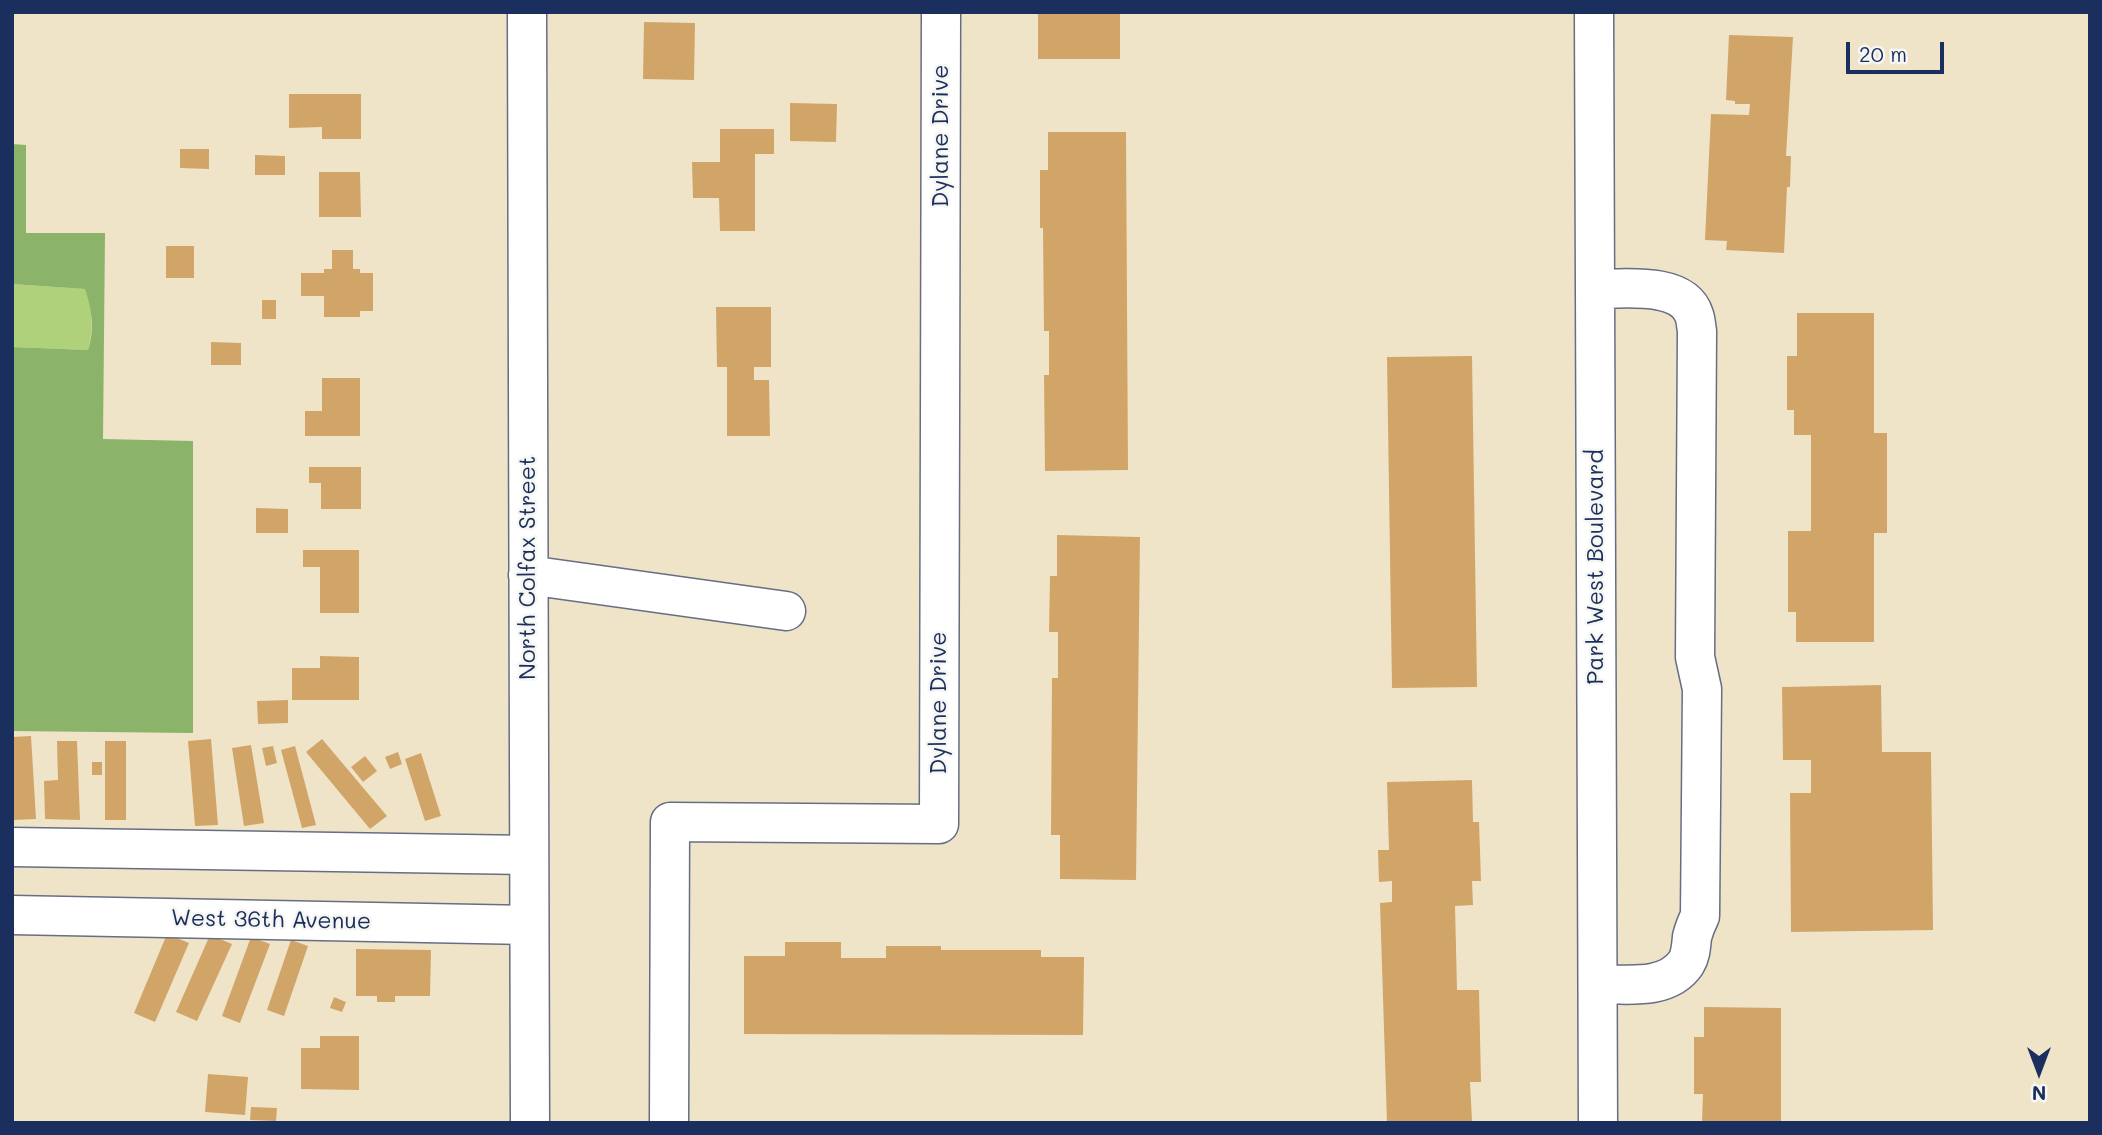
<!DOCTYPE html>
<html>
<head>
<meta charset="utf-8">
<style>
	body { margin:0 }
	#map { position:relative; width:2102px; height:1135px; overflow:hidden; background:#efe4c8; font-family:Mali,sans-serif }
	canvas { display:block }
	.frame { position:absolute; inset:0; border:14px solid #1b2f5e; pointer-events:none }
	.north { position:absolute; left:2004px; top:1037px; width:70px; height:70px; -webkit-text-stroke:5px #f6f6f2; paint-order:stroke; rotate:180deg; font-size:19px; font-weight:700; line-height:28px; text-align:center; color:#1b2f5e }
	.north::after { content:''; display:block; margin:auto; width:24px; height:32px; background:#1b2f5e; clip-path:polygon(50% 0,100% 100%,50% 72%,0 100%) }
	.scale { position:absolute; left:1846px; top:42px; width:98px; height:32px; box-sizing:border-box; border:4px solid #1b2f5e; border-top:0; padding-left:9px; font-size:21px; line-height:24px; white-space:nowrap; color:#1b2f5e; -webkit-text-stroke:5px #f6f6f2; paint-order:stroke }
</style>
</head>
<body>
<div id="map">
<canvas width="2102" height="1135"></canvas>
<div class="frame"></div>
<div class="north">N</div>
<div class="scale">20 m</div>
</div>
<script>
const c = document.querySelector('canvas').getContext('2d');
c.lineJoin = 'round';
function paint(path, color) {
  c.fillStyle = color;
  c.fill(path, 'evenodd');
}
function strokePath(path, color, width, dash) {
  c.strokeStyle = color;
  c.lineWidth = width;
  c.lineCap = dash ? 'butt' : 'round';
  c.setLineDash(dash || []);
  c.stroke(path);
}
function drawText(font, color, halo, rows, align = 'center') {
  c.font = font + ' Mali,sans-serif';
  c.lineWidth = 5;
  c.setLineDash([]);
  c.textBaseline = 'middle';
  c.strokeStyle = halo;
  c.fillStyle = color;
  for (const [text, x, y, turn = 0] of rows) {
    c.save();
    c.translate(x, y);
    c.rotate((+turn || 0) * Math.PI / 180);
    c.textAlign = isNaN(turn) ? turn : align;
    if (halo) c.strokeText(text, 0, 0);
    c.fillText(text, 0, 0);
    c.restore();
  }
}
const green = new Path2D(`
	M12 284 86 289C92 310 94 328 88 350L12 347Z`);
const forest = new Path2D(`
	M12 144 26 145V233H105L103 439 193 441V733L12 731V347L88 350C95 329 92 310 85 289L12 284Z`);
const building = new Path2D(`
	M1038 12H1120V59H1038Z
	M644 22 695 23 694 80 643 79Z
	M1729 35 1793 37 1786 156H1791L1790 187H1787L1784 253 1726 250 1727 241 1705 240 1711 114 1749 115 1750 104H1735V101L1726 100Z
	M289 94H361V139H322V127L289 128Z
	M790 103 837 104 836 142 790 141Z
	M720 129H774V154H755V231H720L719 198H693L692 162H720Z
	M1048 132H1126L1128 470 1045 471 1044 375H1049V331H1044L1043 228H1040V170H1048Z
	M180 149H209V169L180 168Z
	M255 155 285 156V175H255Z
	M319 172H360L361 217H319Z
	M166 246H194V278H166Z
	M332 250H353V269H360V273H373V311H360V317H324V296H301V273H324V269H332Z
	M262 300H276V319H262Z
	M716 307H771V367H754V380H769L770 436H727V367H717Z
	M1797 313H1874V433H1887V533H1874V642H1796V612H1788V531H1811V435H1794V410H1787V356H1797Z
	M211 342 241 343V365H211Z
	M1472 356 1477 687 1392 688 1387 357Z
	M322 378H360V436H305V411H322Z
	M309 467H361V509H321V483H309Z
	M256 508 288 509V533H256Z
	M1057 535 1140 537 1136 880 1060 879V835H1051L1052 678H1058V632H1049L1050 576H1057Z
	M303 550H359V613H320V567H303Z
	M320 656 359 657V700H292V668H320Z
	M1881 685 1882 752H1931L1933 930 1791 932 1790 793H1811V760H1783L1782 687Z
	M288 700V723L258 724 257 701Z
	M31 736 36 819 14 820 12 737Z
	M211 739 218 825 195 826 188 741Z
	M322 739 387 816 370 829 306 752Z
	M57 741H77L80 820 45 819 44 781 58 780Z
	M105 741H126V820H105Z
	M251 745 264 823 244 826 232 748Z
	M273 746 277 763 266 766 262 748Z
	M295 746 316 825 302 828 281 750Z
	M398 752 402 764 390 769 385 757Z
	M421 753 441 816 425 821 405 759Z
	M365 756 377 771 363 782 351 767Z
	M92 762H102V775H92Z
	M1472 780 1473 822H1479L1481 881H1472L1473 905 1455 906 1457 990H1479L1481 1082H1470L1472 1121 1387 1123 1380 903 1392 902V881L1379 882 1378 850H1389L1387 782Z
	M167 934 189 943 155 1022 134 1013Z
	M210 935 232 944 197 1021 176 1012Z
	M251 937 270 944 240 1023 222 1016Z
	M291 940 308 946 284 1016 267 1010Z
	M785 942H841V958H886V946H941V950H1041V957H1084L1083 1035 744 1034V956H785Z
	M356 949 431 950 430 996H395V1002H377V996H356Z
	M334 997 346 1002 342 1012 330 1008Z
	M1704 1007 1781 1008V1123H1702L1703 1094H1694V1037H1704Z
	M320 1036H359V1090L301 1089V1048H320Z
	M208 1074 248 1077 245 1115 205 1112Z
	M251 1107 277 1108 276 1121 250 1120Z`);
const minor = new Path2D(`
	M527 12 530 1123
	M1594 12 1598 1123
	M1595 289C1623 289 1683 281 1694 315 1696 320 1696 326 1697 331L1695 657 1702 689 1700 916C1697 922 1694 929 1692 937 1691 946 1691 955 1686 963 1667 991 1626 984 1598 984
	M528 575 786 611
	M12 847 528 855
	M12 915 529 925
	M669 1123 670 822 939 824 941 12`);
const streetNames = [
	["Dylane Drive",941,136,-90],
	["Park West Boulevard",1596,567,-90],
	["North Colfax Street",528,568,-90],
	["Dylane Drive",939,703,-90],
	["West 36th Avenue",271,920,1]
];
paint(green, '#afd17a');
paint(forest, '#8bb36a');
paint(building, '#d1a568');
strokePath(minor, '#656e83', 41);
strokePath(minor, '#fff', 38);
drawText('23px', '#1b2f5e', '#f6f6f2', streetNames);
</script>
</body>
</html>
